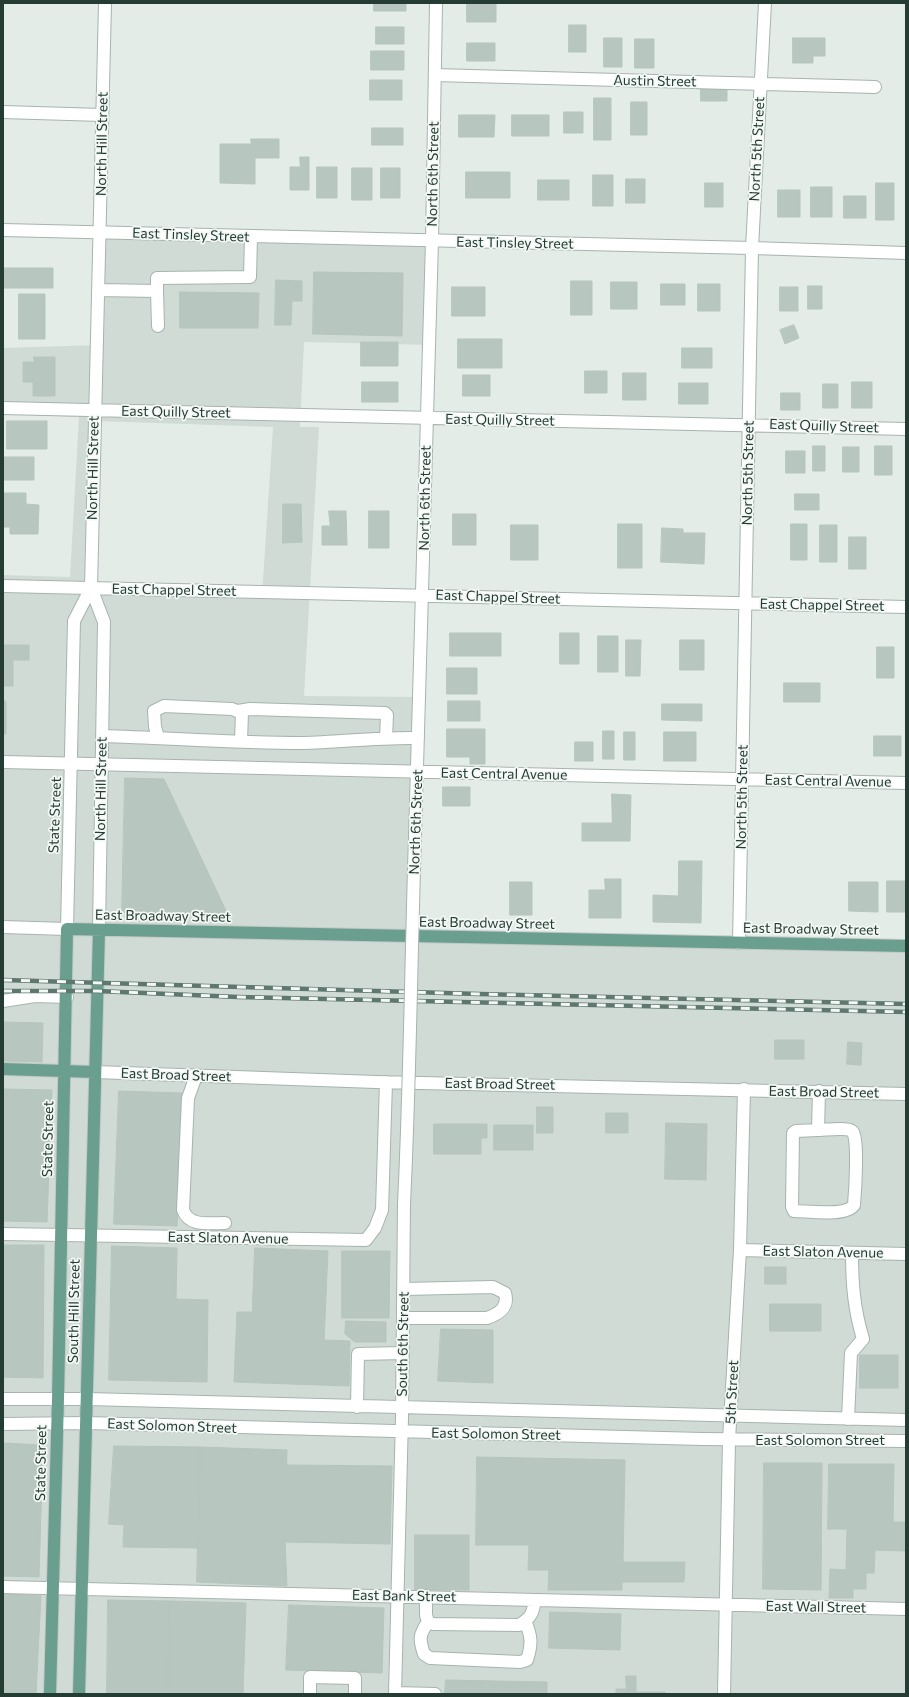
<!DOCTYPE html>
<html>
<head>
<meta charset="utf-8">
<style>
	body { margin:0 }
	#map { position:relative; width:909px; height:1697px; overflow:hidden; background:#e3ece7; font-family:Commissioner,sans-serif }
	canvas { display:block }
	.frame { position:absolute; inset:0; border:4px solid #243c34; pointer-events:none }
</style>
</head>
<body>
<div id="map">
<canvas width="909" height="1697"></canvas>
<div class="frame"></div>
</div>
<script>
const c = document.querySelector('canvas').getContext('2d');
c.lineJoin = 'round';
function paint(path, color) {
  c.fillStyle = color;
  c.fill(path, 'evenodd');
}
function strokePath(path, color, width, dash) {
  c.strokeStyle = color;
  c.lineWidth = width;
  c.lineCap = dash ? 'butt' : 'round';
  c.setLineDash(dash || []);
  c.stroke(path);
}
function drawText(font, color, halo, rows, align = 'center') {
  c.font = font + ' Commissioner,sans-serif';
  c.lineWidth = 3.5;
  c.setLineDash([]);
  c.textBaseline = 'middle';
  c.strokeStyle = halo;
  c.fillStyle = color;
  for (const [text, x, y, turn = 0] of rows) {
    c.save();
    c.translate(x, y);
    c.rotate((+turn || 0) * Math.PI / 180);
    c.textAlign = isNaN(turn) ? turn : align;
    if (halo) c.strokeText(text, 0, 0);
    c.fillText(text, 0, 0);
    c.restore();
  }
}
const built = new Path2D(`
	M102 236 436 244 432 345 304 342 300 427H319L304 696 424 697 416 936 906 947V1694H3V575L70 577 79 417 3 414V348L101 345ZM97 421 273 427 262 596 86 588Z`);
const building = new Path2D(`
	M374 3H406V11H374Z
	M467 3H496V22H467Z
	M569 25H586V52H569Z
	M376 27H404V44H376Z
	M604 38H622V67H604Z
	M793 38H825V56H813V63H793Z
	M635 39H654V68H635Z
	M467 43H495V61H467Z
	M371 51H404V70H371Z
	M370 80H402V100H370Z
	M701 88H727V101H701Z
	M594 98H611V140H594Z
	M631 102H647V135H631Z
	M564 112H583V133H564Z
	M459 115H495L494 137H459Z
	M512 115H549V136H512Z
	M372 128H403V145H372Z
	M251 139H279V158H255V184L220 183V144H251Z
	M300 157H309V190H290V167H300Z
	M317 167H337V198H317Z
	M352 168H372V200H352Z
	M381 168H400V198H381Z
	M466 172H510V198H466Z
	M593 175H613V206H593Z
	M626 179H645V203H626Z
	M538 180H569V200H538Z
	M705 183H723V207H705Z
	M876 183H894V220H876Z
	M811 187H832V217H811Z
	M778 190H800V217H778Z
	M844 196H866V218H844Z
	M3 268H53V288H3Z
	M314 272 403 273 402 336 313 334Z
	M276 280 302 281V301H292L291 325H275Z
	M571 281H592V315H571Z
	M611 282H637V309H611Z
	M661 284H685V305H661Z
	M698 284H720V311H698Z
	M808 286H822V309H808Z
	M452 287H485V316H452Z
	M780 287H798V311H780Z
	M180 292 259 293 258 328H180Z
	M19 294H45V339H19Z
	M794 325 799 338 785 344 780 330Z
	M458 339H502V368H458Z
	M361 342H398V366H361Z
	M682 348H712V368H682Z
	M34 357H55V396H33V382H23V362H34Z
	M585 371H607V393H585Z
	M623 373H646V400H623Z
	M463 375H490V396H463Z
	M362 382H398V402H362Z
	M852 382H872V408H852Z
	M679 383H708V404H679Z
	M823 384H838V408H823Z
	M781 393H800V410H781Z
	M7 421H47V449H7Z
	M813 446H825V471H813Z
	M875 446H892V475H875Z
	M843 447H859V472H843Z
	M786 451H805V473H786Z
	M3 457H34V480H3Z
	M3 493H26V504L39 505 38 534H10V527H3Z
	M795 494H819V510H795Z
	M283 504H301L302 542 283 543Z
	M329 511H346L347 545H322V526H330Z
	M369 511H389V548H369Z
	M453 514H476V545H453Z
	M618 524H642V568H618Z
	M791 524H807V560H791Z
	M511 525H538V560H511Z
	M820 525H837V562H820Z
	M662 528 683 529V533H705L704 564 661 562Z
	M849 537H866V569H849Z
	M450 633H501V656H450Z
	M560 633H579V664H560Z
	M598 636H618V672H598Z
	M626 640H641L640 676H626Z
	M680 640H704V670H680Z
	M3 645H29V660H13V686H3Z
	M877 647H894V678H877Z
	M447 668H477V694H447Z
	M784 683H820V702H784Z
	M3 701H6V734H3Z
	M448 701H480V721H448Z
	M662 704H702V721L662 720Z
	M447 729H485V764H470V757H447Z
	M603 731H614V759H603Z
	M624 732H635V760H624Z
	M664 732H696V761H664Z
	M874 736H901V756H874Z
	M575 742H593V761H575Z
	M125 778 164 779 228 915 122 913Z
	M443 787H470V806H443Z
	M612 794 631 795 630 841H582V823H612Z
	M679 861H702L701 923 653 922V895L678 896Z
	M605 879H621V918H589V890H605Z
	M887 881H906V912H887Z
	M510 882H532V915H510Z
	M849 882H878V912L849 911Z
	M3 1022 43 1023 42 1062 3 1061Z
	M775 1040H804V1059H775Z
	M848 1042 862 1043 861 1065 847 1064Z
	M3 1089 52 1090 47 1222 3 1221Z
	M119 1091 182 1093 177 1226 114 1224Z
	M537 1107H553V1133H537Z
	M606 1113H628V1133H606Z
	M666 1123 707 1124 706 1180 665 1179Z
	M434 1124H487V1138H481V1154H434Z
	M494 1125H533V1150H494Z
	M3 1245H44L43 1378 3 1377Z
	M112 1246 177 1248 176 1299 208 1300 207 1382 109 1380Z
	M255 1248 328 1251 324 1340 350 1341 349 1386 234 1382 237 1312H252Z
	M342 1251H390L389 1318H342Z
	M765 1267H786V1284H765Z
	M770 1304H821V1331H770Z
	M346 1321 386 1322V1342H355L345 1334Z
	M441 1329 493 1330V1383L438 1381Z
	M860 1355H898V1388H860Z
	M3 1443 43 1445 39 1577 3 1576Z
	M114 1446 200 1447 198 1548 123 1547 124 1525 109 1524Z
	M200 1447 287 1450 285 1542 287 1586 197 1582Z
	M477 1457 625 1460 623 1562H685L684 1582H622V1590H548L549 1570H528L529 1545H476Z
	M764 1463H822L821 1590 763 1589Z
	M829 1464H894L893 1522H905V1551L875 1550 874 1573H866V1589H853V1598H829L830 1569 846 1570 847 1529H828Z
	M286 1465 392 1466 390 1544 285 1542Z
	M415 1535H469V1590H415Z
	M3 1594 41 1596 36 1693 3 1692Z
	M108 1600 170 1601 168 1694H107Z
	M170 1601 246 1603 243 1694H168Z
	M289 1605 384 1608 382 1673 286 1670Z
	M550 1612 621 1614 620 1650 549 1648Z
	M626 1676H636V1692H665V1694H616V1689H626Z
	M446 1680 547 1682V1694L445 1693Z
	M3 1692 36 1693V1694H3Z`);
const minor = new Path2D(`
	M435 75 875 87
	M3 112 102 115
	M3 230 752 248 906 253
	M98 290 157 291V278L250 277 251 236
	M157 291 158 326
	M3 408 906 429
	M3 586 906 607
	M238 711 250 709 385 713 387 715 386 738
	M103 736C169 738 236 743 303 743 341 742 380 737 418 738
	M158 737 155 727 154 711 164 706 232 709 242 713 241 741
	M3 762 906 783
	M415 837 432 241 436 3
	M3 927 67 929 74 621 91 588
	M99 930 104 622 91 588 105 3
	M739 943 752 248 765 3
	M3 1001 35 996 67 997
	M95 1072 376 1082 906 1094
	M196 1076 188 1098 183 1210C189 1227 209 1223 225 1223
	M818 1130C825 1130 846 1127 852 1131 859 1135 855 1194 854 1205 846 1217 808 1211 794 1211L792 1207 793 1133 796 1131 818 1130 819 1091
	M3 1234 366 1240 375 1228 382 1210 386 1082
	M740 1250 906 1254
	M403 1318H487C499 1314 509 1307 505 1293L493 1287 404 1289
	M3 1399H87L906 1420
	M357 1407 358 1354 403 1353
	M848 1419 851 1353 863 1339C854 1309 852 1284 852 1253
	M3 1424 86 1423 702 1439 906 1441
	M3 1587 906 1609
	M426 1596V1615L428 1622 433 1624 519 1625C531 1618 533 1613 535 1600
	M428 1622C419 1635 419 1639 424 1654L430 1658 520 1662 527 1660C532 1644 532 1637 525 1621
	M395 1693 435 1694
	M310 1694V1677L355 1678V1694
	M395 1694 402 1417 404 1204
	M724 1694 729 1440 740 1250 744 1089`);
const major = new Path2D(`
	M3 1069 95 1072
	M50 1694 58 1399 67 929 906 946
	M79 1694 99 930`);
const rail = new Path2D(`
	M3 980 479 994 906 1004
	M3 991H97L238 997 906 1012`);
const minorBridge = new Path2D(`
	M404 1204C410 1082 411 959 415 837`);
const streetNames = [
	["Austin Street",655,81,1],
	["North Hill Street",102,144,-89],
	["North 5th Street",757,149,-87],
	["North 6th Street",433,174,-89],
	["East Tinsley Street",191,235,2],
	["East Tinsley Street",515,243,1],
	["East Quilly Street",176,412,1],
	["East Quilly Street",500,420,1],
	["East Quilly Street",824,426,2],
	["North Hill Street",93,468,-89],
	["North 5th Street",748,473,-89],
	["North 6th Street",425,498,-89],
	["East Chappel Street",174,590,1],
	["East Chappel Street",498,597,2],
	["East Chappel Street",822,605,1],
	["East Central Avenue",504,774,1],
	["East Central Avenue",828,781,1],
	["North Hill Street",101,789,-89],
	["North 5th Street",742,797,-89],
	["State Street",55,815,-88],
	["North 6th Street",416,822,-88],
	["East Broadway Street",163,916,1],
	["East Broadway Street",487,923,1],
	["East Broadway Street",811,929,1],
	["East Broad Street",176,1075,2],
	["East Broad Street",500,1084,1],
	["East Broad Street",824,1092,1],
	["State Street",48,1139,-89],
	["East Slaton Avenue",228,1238,1],
	["East Slaton Avenue",823,1252,1],
	["South Hill Street",74,1311,-89],
	["South 6th Street",403,1344,-89],
	["5th Street",732,1392,-87],
	["East Solomon Street",172,1426,2],
	["East Solomon Street",496,1434,1],
	["East Solomon Street",820,1440],
	["State Street",41,1463,-89],
	["East Bank Street",404,1596,1],
	["East Wall Street",816,1607,1]
];
paint(built, '#d1dbd6');
paint(building, '#b8c6c0');
strokePath(building, '#b6c5be', 1);
strokePath(minor, '#a6b4ae', 14);
strokePath(major, '#c2c8c6', 14);
strokePath(minor, '#fff', 12);
strokePath(major, '#6a9e8e', 12);
strokePath(rail, '#5e776f', 4.5);
strokePath(rail, '#f3f8f5', 3, [9]);
strokePath(minorBridge, '#a6b4ae', 14, []);
strokePath(minorBridge, '#fff', 12);
drawText('14px', '#243c34', '#f3f8f5', streetNames);
</script>
</body>
</html>
